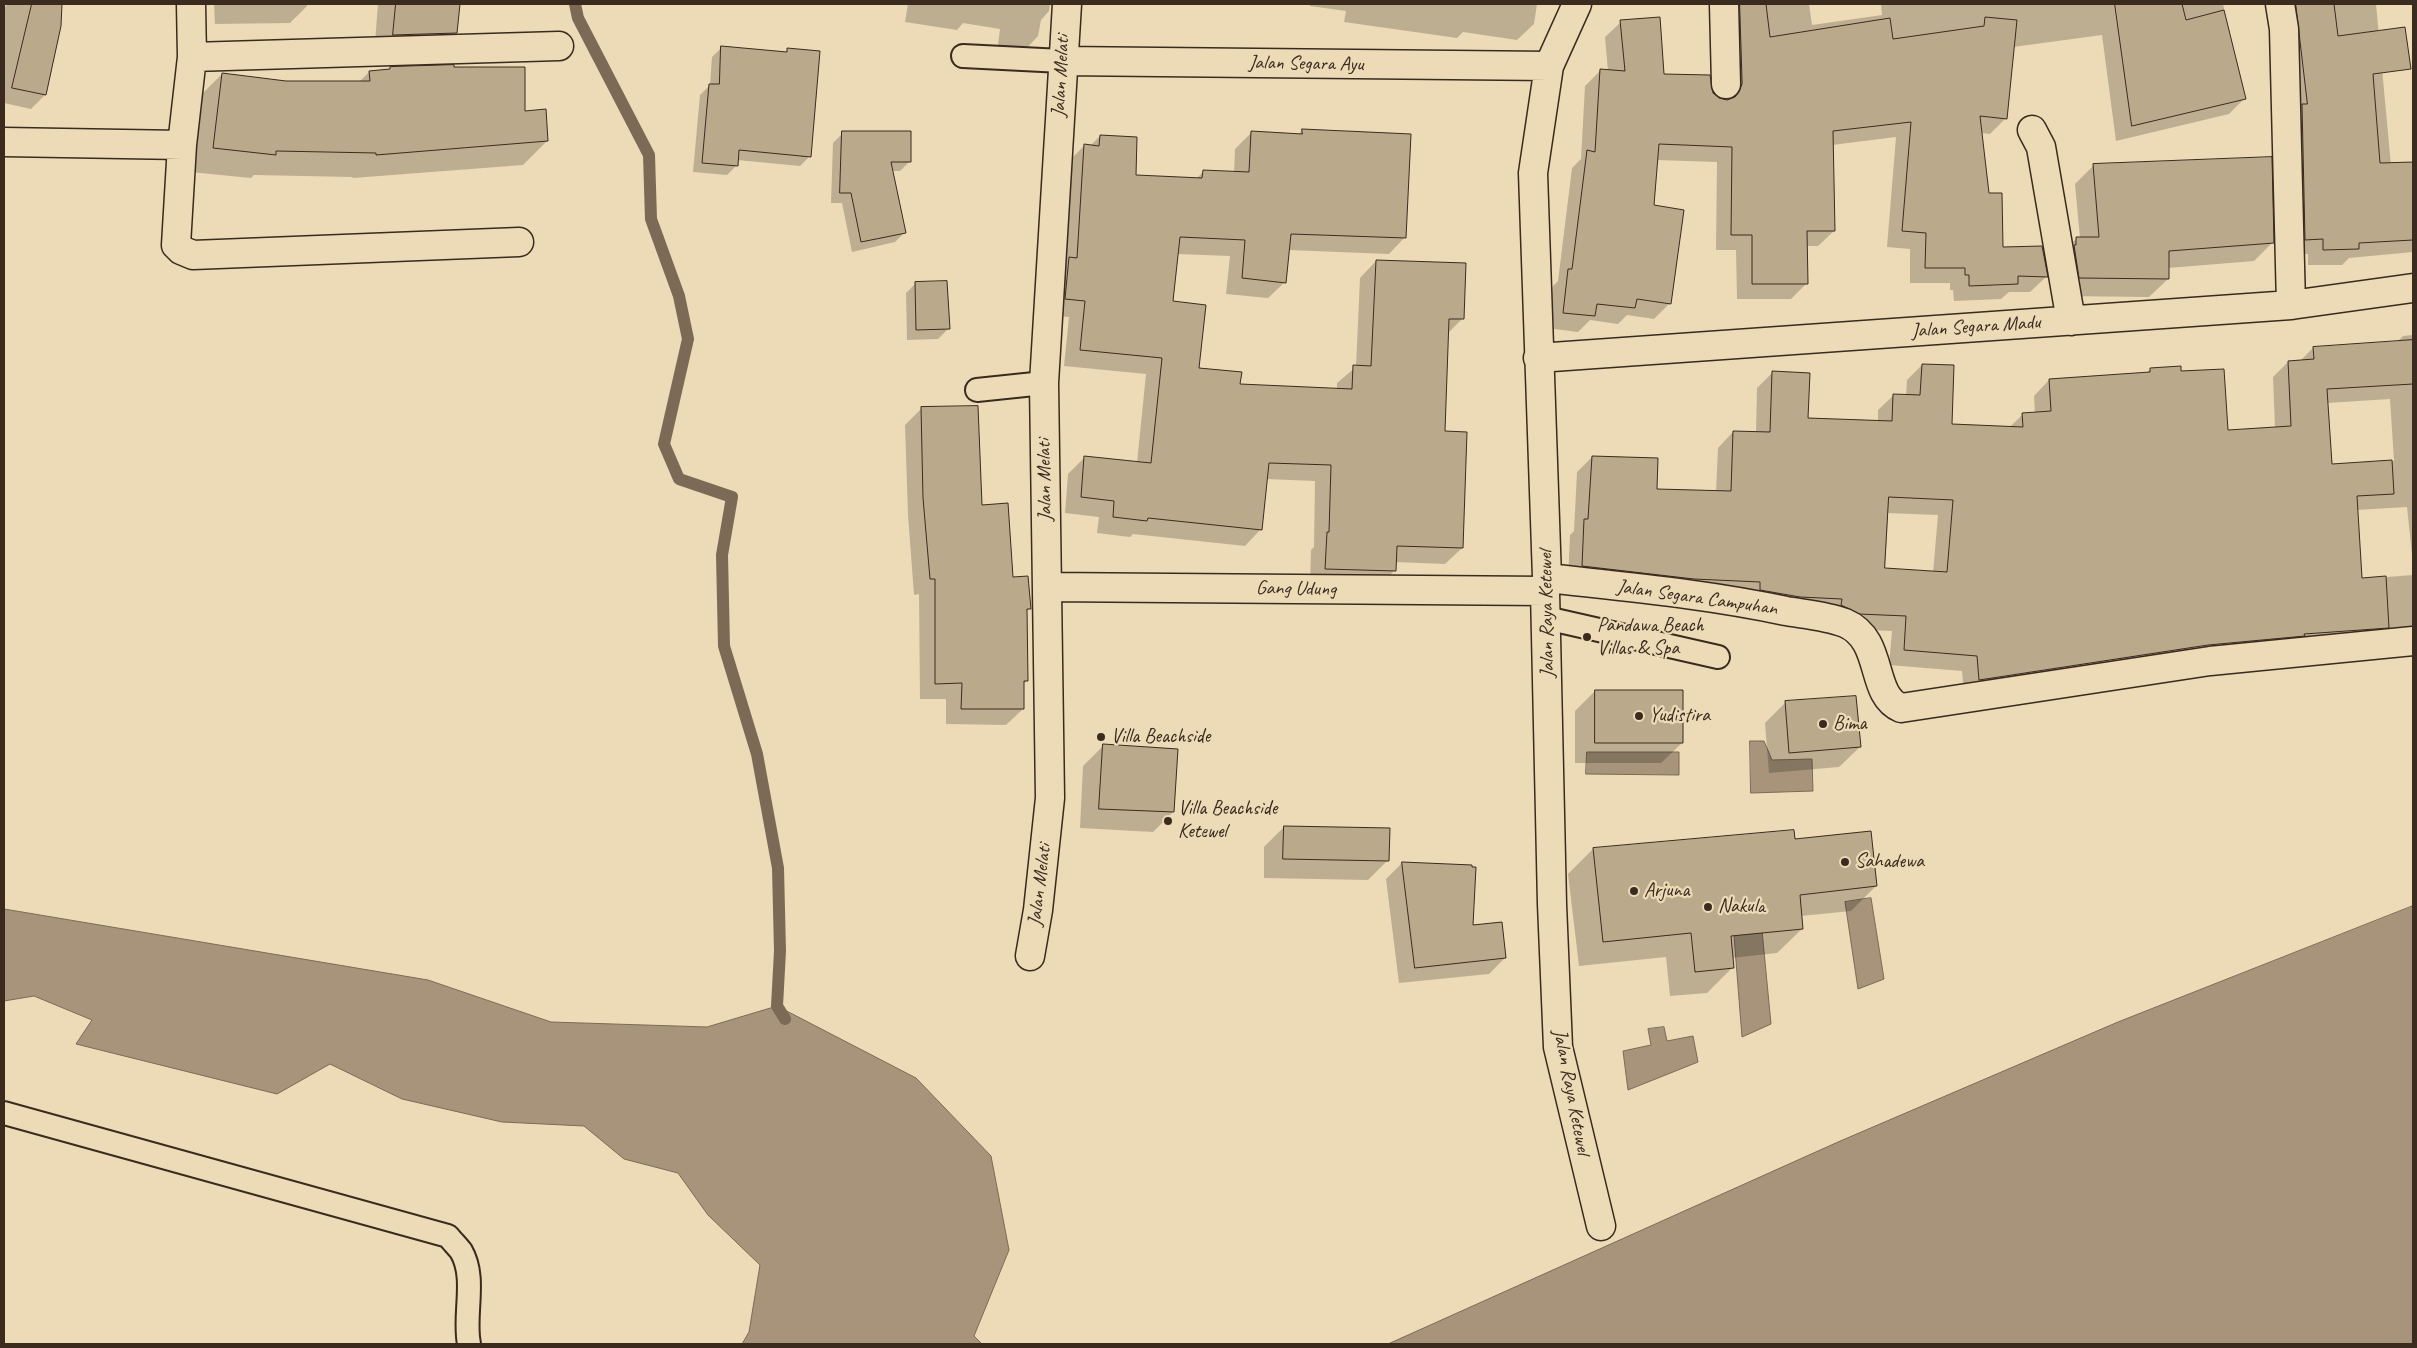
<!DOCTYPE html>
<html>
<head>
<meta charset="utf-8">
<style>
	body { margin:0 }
	#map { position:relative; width:2417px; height:1348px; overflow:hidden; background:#eddab7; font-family:Caveat,sans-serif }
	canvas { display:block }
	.frame { position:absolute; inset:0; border:5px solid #3b2a1e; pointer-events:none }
</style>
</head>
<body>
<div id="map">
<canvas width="2417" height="1348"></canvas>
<div class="frame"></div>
</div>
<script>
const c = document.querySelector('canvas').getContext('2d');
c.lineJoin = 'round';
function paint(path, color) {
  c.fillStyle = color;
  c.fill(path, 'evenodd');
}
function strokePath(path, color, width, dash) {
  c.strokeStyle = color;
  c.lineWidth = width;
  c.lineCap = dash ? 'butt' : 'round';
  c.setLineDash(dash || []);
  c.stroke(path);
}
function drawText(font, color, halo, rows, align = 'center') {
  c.font = font + ' Caveat,sans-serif';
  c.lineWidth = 4.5;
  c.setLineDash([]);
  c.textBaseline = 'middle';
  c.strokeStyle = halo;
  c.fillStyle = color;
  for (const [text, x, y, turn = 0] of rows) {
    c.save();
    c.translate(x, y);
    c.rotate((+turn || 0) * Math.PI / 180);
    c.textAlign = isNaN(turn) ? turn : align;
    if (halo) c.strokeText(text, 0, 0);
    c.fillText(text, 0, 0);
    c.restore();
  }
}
const water = new Path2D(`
	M1750 741H1764L1772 760 1812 759 1813 791 1751 793Z
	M1587 752H1679V775L1586 774Z
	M1871 898 1884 979 1858 989 1845 902Z
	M2413 906V1344H1388L1838 1142 2118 1022Z
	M4 909 428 980 551 1022 707 1027 777 1006 916 1078 991 1156 1009 1250 974 1336 982 1344H742L749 1332 760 1265 708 1215 678 1173 624 1159 584 1126 502 1122 402 1099 330 1064 277 1094 76 1044 92 1020 34 996 4 1001Z
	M1761 920 1771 1024 1742 1037 1733 923Z
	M1664 1027 1667 1041 1693 1036 1698 1062 1628 1090 1623 1051 1651 1045 1648 1029Z`);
const shadow = new Path2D(`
	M8 4H60V26L45 95 31 109 4 103V8Z
	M214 4H307V6L290 23 215 24Z
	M378 4H458L456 33 436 53 374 55Z
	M908 4H1050L1049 11 1041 20 1038 36 1025 50 998 45 1000 29 963 23 957 30 905 22Z
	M1310 4H1537L1534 24 1517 40 1463 32 1457 38 1344 22 1346 11 1310 6Z
	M1740 4H1809L1812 25 1882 15 1881 4H2223L2245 98 2229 114 2116 141 2102 35 2013 47 2006 118 1990 134 1981 133 1988 194 2002 248 2046 277 2030 292H2009L2001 299 1954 301 1953 290H1950V283H1910V249L1887 247 1896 137 1832 145 1834 231 1818 246H1806L1807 283 1791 299H1737L1736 250H1716L1717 162 1657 160 1653 206 1670 303 1654 319 1627 315 1618 324 1590 320 1578 332 1547 328 1553 286 1558 281 1572 168 1581 159 1585 86 1601 70 1608 71 1605 37 1621 22 1663 75 1726 101 1724 20Z
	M2278 4H2376L2393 187H2413V252L2349 258 2342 265H2308V254L2290 255Z
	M722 47 784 53 788 50 810 156 800 166 737 160V165L727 175 693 172 700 95 710 85 712 57Z
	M391 68H453L524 112 547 141 523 165 353 178 352 177 254 175 251 178 190 172 198 98 222 74 286 82H359L369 72 388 71Z
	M1302 130 1405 237 1389 254 1288 250 1285 282 1268 298 1226 294 1230 256 1177 254 1172 302 1197 369 1239 385 1337 389V383L1356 367 1360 278 1376 261 1462 319 1447 334 1444 432 1465 433 1462 548 1445 564 1395 562V570L1378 587 1310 584 1311 550 1314 547 1315 481 1266 479 1261 529 1245 546 1133 534 1130 537 1097 533 1099 517 1065 513 1068 474 1085 457 1137 463 1146 374 1064 366 1069 317 1049 315 1068 162 1084 146H1090L1100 136 1135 177 1196 179 1203 172 1234 173 1235 149 1251 133 1298 135Z
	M843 133 910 161 900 171H891L905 232 895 242 852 252 842 203H831L833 143Z
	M2094 165 2273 242 2254 261 2168 268V279L2149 297 2061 296 2058 257 2077 238H2080L2075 184Z
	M916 283 948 329 938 339 907 340 906 293Z
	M2413 335V564L2407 507 2357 510 2361 579 2413 575V641L1964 695 1962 671 1889 665 1892 631 1843 629 1568 581 1570 535 1574 531 1577 472 1592 457 1656 490 1716 492 1718 448 1733 432 1756 433 1757 388 1773 372 1806 420 1878 422V410L1894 395 1906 396 1907 380 1922 365 1951 426 2009 428 2023 414H2035L2034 396 2049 380 2146 374 2150 369 2180 372 2227 432 2275 428 2273 377 2288 362 2300 361 2313 348 2396 343 2403 336ZM2390 399 2394 461 2331 465 2327 403ZM1887 513 1938 515 1933 573 1884 569Z
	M921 409 981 507 1012 578 1030 608 1026 612 1027 681 1023 684V709L1006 725 946 724V699H920L919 594 914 595 908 515 905 425Z
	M1595 691 1682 743 1661 763H1575V711Z
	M1785 703 1860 747 1839 767 1769 773 1765 723Z
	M1103 746 1173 812 1153 832 1080 828 1083 766Z
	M1284 827 1388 860 1368 880 1264 878V847Z
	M1793 831 1794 841 1876 886 1851 911 1801 916 1802 929 1777 953 1731 958 1732 968 1707 993 1670 996 1666 957 1579 966 1568 874 1593 849Z
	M1402 863 1505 958 1489 974 1399 983 1386 879Z`);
const stream = new Path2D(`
	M575 4 578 18 649 155 651 219 679 296 688 339 664 444 679 479 732 497 722 555 724 646 757 754 778 868 780 951 777 1006 785 1019`);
const building = new Path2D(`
	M32 4H62L61 26 46 95 12 88Z
	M396 4H460L457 33 393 35Z
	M1740 4H1766L1770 37 1890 18 1893 39 1984 26 1985 17 2017 20 2007 119 1980 116 1989 193H2002L2003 247 2042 246 2048 277 2018 276V284L1969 286V275H1965V268H1925L1926 233 1902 231 1911 122 1833 131 1835 231H1807L1808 284H1752V235H1731L1732 147 1659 144 1654 205 1684 210 1671 304 1637 299 1635 308 1597 304 1595 316 1563 313 1568 269H1572L1587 150 1595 152 1600 69 1625 71 1620 20 1660 17 1664 74 1710 75 1713 93 1719 98 1727 100 1735 97 1739 92 1742 84Z
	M2115 4H2182L2186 20 2224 10 2246 99 2132 126Z
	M2296 4H2334L2338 36 2405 27 2411 69 2373 74 2380 163 2413 162V240L2359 243V249L2323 250V239L2305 240 2302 104H2307Z
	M721 46 787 52V48L820 51 811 157 739 150 738 166 702 163 709 84H719Z
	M454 65V67H525V111L546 109 548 141 376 155V153L276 151V155L213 148 222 73 286 81H370L369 71 390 69V67Z
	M1302 129 1411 134 1406 238 1291 234 1286 283 1242 278 1245 240 1180 237 1173 301 1206 305 1199 368 1242 372 1240 384 1352 389 1353 365 1371 366 1376 260 1466 263 1464 319H1449L1445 431 1467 432 1463 548 1397 546 1396 571 1325 569 1327 532H1329L1331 465 1269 463 1262 530 1148 518 1147 521 1113 517 1114 501 1081 497 1084 456 1151 463 1162 358 1080 350 1085 301 1065 299 1069 257 1077 258 1084 144 1099 146 1100 135 1137 137 1136 175 1202 178 1203 170 1249 172 1251 131 1302 134Z
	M842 131H911V162H891L906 233 861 242 851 193H840Z
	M2272 157 2274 243 2169 251V279L2079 278 2074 245H2076V237H2099L2093 164Z
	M947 281 950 329 916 330 915 282Z
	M2413 340V384L2327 389 2332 464 2392 460 2394 494 2357 496 2362 578 2386 576 2389 628 2304 634 2305 636 2208 645 1979 680 1977 656 1904 650 1906 616 1859 614 1841 605 1842 599 1800 597 1760 590V582L1694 579 1582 566 1584 519H1588L1592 456 1658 458 1657 489 1731 491 1733 431 1770 432 1772 371 1810 373 1808 418 1892 421 1893 394 1920 395 1922 364 1954 365 1952 424 2023 427 2022 413 2051 411 2049 379 2150 372V368L2181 366V371L2224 369 2228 430 2291 426 2288 361 2314 359 2313 347ZM1889 497 1953 500 1947 572 1885 568Z
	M978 406 982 505 1008 503 1013 577 1028 576 1031 609H1027L1028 681H1024V709H961L962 683 935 684V579H930L923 498 921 407Z
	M1595 690H1683V743H1595Z
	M1856 696 1861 747 1789 753 1785 701Z
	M1103 744 1178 749 1174 812 1099 809Z
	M1284 826 1390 828 1389 861 1283 859Z
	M1794 830 1795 839 1871 831 1877 886 1800 895 1803 929 1731 936 1734 968 1695 972 1691 933 1603 942 1593 848Z
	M1402 862 1472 865V867H1476L1473 925 1502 922 1506 958 1415 968Z`);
const lane = new Path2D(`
	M963 56 1062 61
	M977 390 1044 383
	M1546 618 1718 657
	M4 1113 448 1236C452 1241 457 1246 461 1251 477 1278 463 1315 469 1344`);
const street = new Path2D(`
	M191 4 192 57 182 145 176 245 181 250 193 255 519 242
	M1577 4 1549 66 1533 173 1547 578 1545 591 1552 904 1558 1047 1601 1226
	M1724 4 1726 84
	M2280 4 2284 29 2291 305
	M192 57 559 46
	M1062 61 1549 66
	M2032 130 2041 147 2071 321
	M4 142 182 145
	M1538 358 2291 305 2413 288
	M1547 578C1627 587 1707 594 1786 611 1804 614 1828 616 1845 623 1885 640 1869 695 1901 708L2210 661 2413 641
	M1047 587 1545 591
	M1030 956 1038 910 1050 798 1044 383 1067 4`);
const markers = [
	[1587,637,5,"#3b2a1e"],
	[1639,716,5,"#3b2a1e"],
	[1823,724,5,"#3b2a1e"],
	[1101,737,5,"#3b2a1e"],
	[1168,821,5,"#3b2a1e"],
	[1845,862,5,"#3b2a1e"],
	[1634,891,5,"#3b2a1e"],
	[1708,907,5,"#3b2a1e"]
];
const streetNames = [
	["Jalan Segara Ayu",1306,64,1],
	["Jalan Melati",1061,76,-87],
	["Jalan Segara Madu",1976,327,-4],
	["Jalan Melati",1045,480,-91],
	["Gang Udung",1296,589,1],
	["Jalan Segara Campuhan",1697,598,8],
	["Jalan Raya Ketewel",1547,614,-91],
	["Jalan Melati",1040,885,-83],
	["Jalan Raya Ketewel",1571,1092,79]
];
const poiNames = [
	["Pandawa Beach",1597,626],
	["Villas & Spa",1597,649],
	["Yudistira",1649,716],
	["Bima",1833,724],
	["Villa Beachside",1111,737],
	["Villa Beachside",1178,809],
	["Ketewel",1178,832],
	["Sahadewa",1855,862],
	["Arjuna",1644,891],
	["Nakula",1718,907]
];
paint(water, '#a7947b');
strokePath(water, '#7c6a56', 1);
paint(shadow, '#0003');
strokePath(stream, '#7c6a56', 12);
paint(building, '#bba98c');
strokePath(building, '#3b2a1e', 1);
strokePath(lane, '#3b2a1e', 26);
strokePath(street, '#3b2a1e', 31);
strokePath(lane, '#eddab7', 22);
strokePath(street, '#eddab7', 28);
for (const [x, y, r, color] of markers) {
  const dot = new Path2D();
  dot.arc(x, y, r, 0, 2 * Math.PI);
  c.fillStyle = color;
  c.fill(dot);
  strokePath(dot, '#eddab7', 2);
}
drawText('20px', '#3b2a1e', '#eddab7', streetNames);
drawText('20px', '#3b2a1e', '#eddab7', poiNames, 'left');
</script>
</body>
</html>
